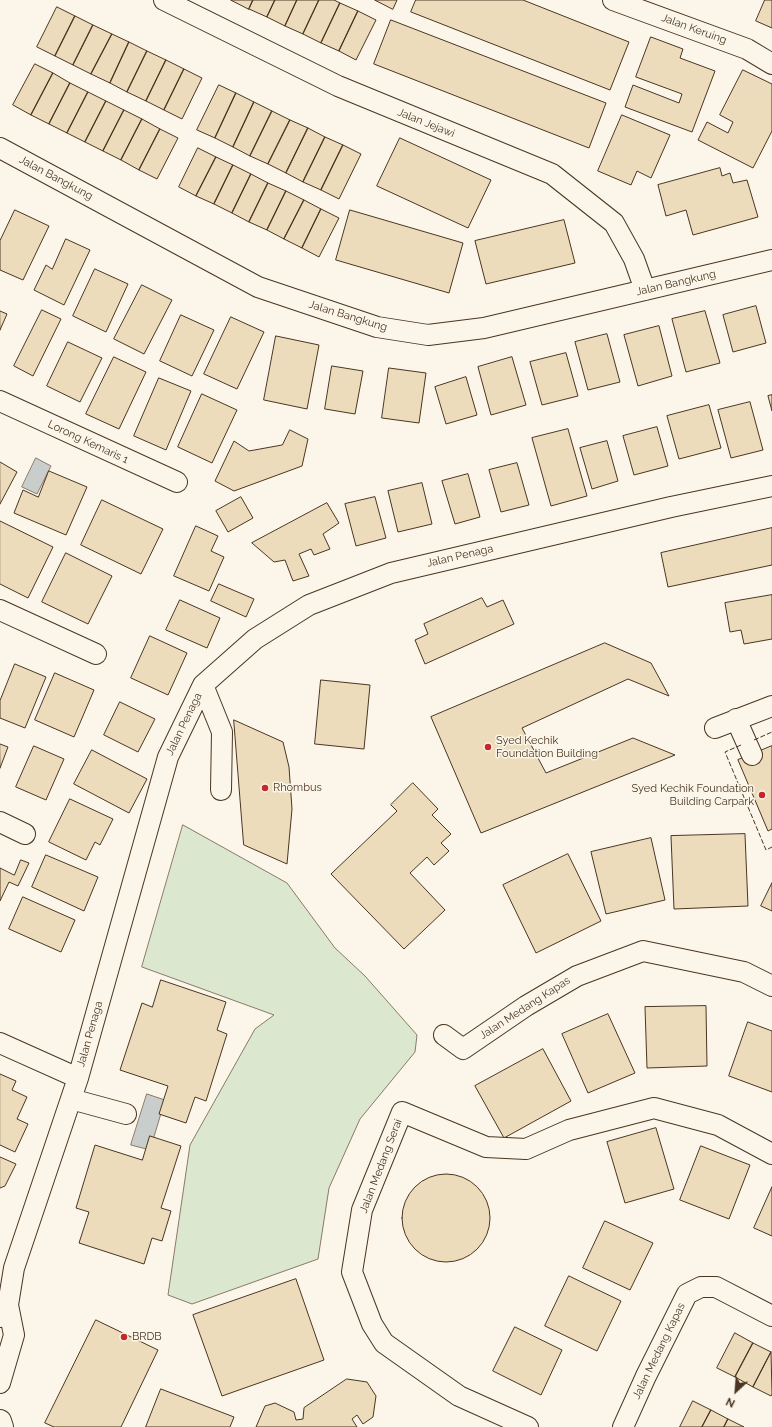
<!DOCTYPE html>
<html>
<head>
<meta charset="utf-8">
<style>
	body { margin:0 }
	#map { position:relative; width:772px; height:1427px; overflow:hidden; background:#fbf6e9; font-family:Raleway,sans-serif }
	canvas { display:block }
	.north { position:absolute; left:716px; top:1371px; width:40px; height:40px; -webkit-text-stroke:3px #fbf6e9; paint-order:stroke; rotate:206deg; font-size:11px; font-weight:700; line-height:16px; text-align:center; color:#4a3520 }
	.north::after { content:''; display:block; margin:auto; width:14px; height:18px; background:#4a3520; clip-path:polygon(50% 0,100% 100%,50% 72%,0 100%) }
</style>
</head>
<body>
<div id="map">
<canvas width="772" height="1427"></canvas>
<div class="north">N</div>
</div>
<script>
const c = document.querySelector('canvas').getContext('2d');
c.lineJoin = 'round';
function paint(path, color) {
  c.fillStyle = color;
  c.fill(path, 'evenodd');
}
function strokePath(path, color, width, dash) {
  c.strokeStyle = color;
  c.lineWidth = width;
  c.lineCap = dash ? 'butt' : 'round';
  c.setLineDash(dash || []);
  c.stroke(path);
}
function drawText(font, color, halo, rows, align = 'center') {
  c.font = font + ' Raleway,sans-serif';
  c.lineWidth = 3;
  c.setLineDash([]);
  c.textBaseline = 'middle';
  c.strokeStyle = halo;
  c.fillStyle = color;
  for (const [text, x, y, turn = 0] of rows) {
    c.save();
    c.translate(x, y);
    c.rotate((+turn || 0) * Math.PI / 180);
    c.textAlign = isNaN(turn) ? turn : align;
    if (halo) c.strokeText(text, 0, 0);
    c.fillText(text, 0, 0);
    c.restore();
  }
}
const green = new Path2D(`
	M183 825 287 883 335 948 365 976 417 1035 415 1052 360 1119 329 1188 318 1259 192 1304 168 1295 190 1145 255 1029 274 1015 142 967Z`);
const water = new Path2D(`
	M36 458 51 466 37 494 22 487Z
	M147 1094 165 1100 150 1150 131 1145Z`);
const building = new Path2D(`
	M231 0H253L249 9Z
	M253 0H275L267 17 249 9Z
	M275 0H297L285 26 267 17Z
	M297 0H319L303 34 285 26Z
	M319 0H334L340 3 321 43 303 34Z
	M375 0H397L393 9Z
	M416 0H523L629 42 610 90 411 12Z
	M765 0H772V28L756 21Z
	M340 3 358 11 339 51 321 43Z
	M57 7 75 16 55 56 37 47Z
	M358 11 376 20 356 60 339 51Z
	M75 16 93 25 73 65 55 56Z
	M391 20 606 103 589 148 374 64Z
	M93 25 112 34 91 74 73 65Z
	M112 34 129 42 110 83 91 74Z
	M651 37 683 49 680 58 715 71 692 132 625 107 633 85 679 103 682 94 636 77Z
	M129 42 147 51 127 92 110 83Z
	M147 51 166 60 146 101 127 92Z
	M166 60 184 69 164 110 146 101Z
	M35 64 53 73 31 115 13 105Z
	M184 69 202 78 182 119 164 110Z
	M743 70 772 84V131L753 168 698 140 707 122 728 133 733 122 720 115Z
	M53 73 70 83 49 124 31 115Z
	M70 83 88 92 67 133 49 124Z
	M219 85 236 93 215 138 197 130Z
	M88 92 106 101 85 142 67 133Z
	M236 93 254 102 233 147 215 138Z
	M106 101 124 110 103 151 85 142Z
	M254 102 272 111 250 156 233 147Z
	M124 110 142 119 121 160 103 151Z
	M272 111 290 120 268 164 250 156Z
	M622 115 670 135 651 178 637 171 631 185 598 171Z
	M142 119 160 129 139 170 121 160Z
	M290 120 308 128 286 173 268 164Z
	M308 128 325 137 303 182 286 173Z
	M160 129 178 138 157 179 139 170Z
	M325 137 343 145 321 190 303 182Z
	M400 138 491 180 468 228 377 186Z
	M343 145 361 154 339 199 321 190Z
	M198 148 216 157 196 196 179 187Z
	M216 157 233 165 214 204 196 196Z
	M233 165 251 174 232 213 214 204Z
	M720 168 722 176 730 173 733 183 747 180 758 217 693 235 686 210 666 216 658 185Z
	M251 174 268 183 249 222 232 213Z
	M268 183 286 191 267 230 249 222Z
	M286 191 304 200 284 239 267 230Z
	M304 200 321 209 302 248 284 239Z
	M321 209 339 218 319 257 302 248Z
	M15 210 49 226 23 280 0 270V241Z
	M350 210 463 243 449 293 336 260Z
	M564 220 575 263 486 284 475 241Z
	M66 239 90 250 64 305 34 290 46 265 52 269Z
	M95 269 128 284 106 332 73 316Z
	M142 285 172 300 144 354 114 339Z
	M756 306 766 343 733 352 723 315Z
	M42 310 61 319 33 376 14 366Z
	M0 311 7 314 0 330Z
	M705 311 720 363 686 372 672 319Z
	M181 315 214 330 192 376 160 361Z
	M231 317 264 332 237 389 204 374Z
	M659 326 672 376 638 386 624 335Z
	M607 334 620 382 588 390 575 342Z
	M276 336 319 345 307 409 264 400Z
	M68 342 102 358 80 402 47 386Z
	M566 353 578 396 542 405 530 362Z
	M114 357 146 372 119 429 86 414Z
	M512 357 526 405 491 415 478 367Z
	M332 366 363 371 355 414 325 409Z
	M389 368 426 373 419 423 382 418Z
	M466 377 477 415 446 424 435 387Z
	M159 378 191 391 166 450 134 436Z
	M202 394 237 410 212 463 178 447Z
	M772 395V411L768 396Z
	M750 402 763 450 731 458 718 410Z
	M709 405 721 448 679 459 667 416Z
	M657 427 668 466 634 475 623 436Z
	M568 429 587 496 551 506 532 438Z
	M290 430 308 439 302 466 234 491 215 481 234 441 249 451 282 445Z
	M607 441 618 481 592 489 580 448Z
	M0 462 17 472 0 504Z
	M517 463 529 505 501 512 489 470Z
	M49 471 87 487 66 535 14 513 23 490 38 497Z
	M468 474 480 517 455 524 442 481Z
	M422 483 432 524 398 532 388 491Z
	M241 497 253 518 228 532 216 511Z
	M375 497 386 538 356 546 345 504Z
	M102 500 163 529 141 574 81 545Z
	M327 503 339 523 323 534 330 549 314 555 311 549 299 554 309 576 293 581 285 560 274 562 252 543Z
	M0 521 53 547 28 598 0 584Z
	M196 526 218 536 211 551 224 557 209 591 174 576Z
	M772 528V565L668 587 661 553Z
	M66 553 112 576 88 624 42 602Z
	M219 584 254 599 246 617 211 601Z
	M772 595V639L744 644 741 630 730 632 725 603Z
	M482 598 487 607 503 600 514 624 425 664 415 640 428 634 424 624Z
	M180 600 220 618 207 648 166 630Z
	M150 636 187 653 168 695 131 678Z
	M605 643 651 663 669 696 628 679 522 728 546 773 633 738 675 755 481 833 431 717Z
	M15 664 46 677 25 728 0 718V701Z
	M55 673 94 690 74 737 35 720Z
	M321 680 370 685 364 749 315 744Z
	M120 702 155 719 138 752 104 735Z
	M234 720 283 742 289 767 292 809 287 864 244 845Z
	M0 744 8 747 0 768Z
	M34 746 64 759 46 800 16 787Z
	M772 746V829L768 831 738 760Z
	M92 750 147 779 129 813 74 784Z
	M413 783 438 809 432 815 451 834 441 843 449 851 434 865 427 857 410 873 445 910 404 949 331 874 397 811 391 805Z
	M70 799 113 819 100 845 95 842 86 860 49 842Z
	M745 834 748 906 674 909 671 836Z
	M651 838 665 900 606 914 591 852Z
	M568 854 601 921 536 953 503 885Z
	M46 855 98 877 84 911 32 887Z
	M21 860 29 863 18 886 9 882 0 901V868L14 875Z
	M772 883V911L761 906Z
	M23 897 75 920 61 952 9 929Z
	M161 980 226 1002 217 1030 227 1034 206 1101 195 1097 186 1123 159 1114 168 1086 120 1070 142 1003 152 1007Z
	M706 1006 707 1066 647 1068 645 1007Z
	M608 1014 635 1073 588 1093 562 1034Z
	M748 1022 772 1031V1092L729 1076Z
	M543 1049 571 1101 504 1138 475 1086Z
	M0 1074 16 1081 12 1090 27 1097 17 1119 28 1124 15 1152 0 1145Z
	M656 1128 674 1189 625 1203 607 1142Z
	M150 1136 181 1146 161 1208 171 1211 162 1241 152 1238 144 1264 79 1243 89 1212 76 1208 95 1145 142 1160Z
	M701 1146 750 1165 729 1219 680 1200Z
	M0 1157 16 1164 5 1186 0 1188Z
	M402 1218a44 44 0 1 1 88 0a44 44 0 1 1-88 0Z
	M772 1187V1236L754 1228Z
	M605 1221 653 1243 630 1290 583 1268Z
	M569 1276 621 1301 597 1351 545 1326Z
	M296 1279 324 1360 222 1396 193 1315Z
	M96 1320 158 1350 121 1427H54L45 1423Z
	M515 1327 562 1350 541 1395 493 1371Z
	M735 1333 753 1343 735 1377 717 1368Z
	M753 1343 771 1352 753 1387 735 1377Z
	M771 1352 772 1394 771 1396 753 1387Z
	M347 1379 367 1382 376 1396 373 1417 363 1424 357 1415 352 1419 357 1427H256L265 1406 275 1403 294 1412 296 1420 303 1419 304 1408Z
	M161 1389 234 1417 230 1427H146Z
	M693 1401 711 1410 702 1427H680Z
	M711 1410 728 1419 724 1427H702Z
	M728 1419 744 1427H724Z`);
const minor = new Path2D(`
	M164 0 338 86 552 174 614 223 634 259 645 290
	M613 0 747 49 772 64
	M0 148 258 287 377 327 428 335 484 328 772 260
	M0 401 177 482
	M0 610 96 654
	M203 685 222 732 221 790
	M736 719 752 755
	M715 728 772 706
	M0 822 25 834
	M444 1035 463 1049 526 1006 577 976 643 951 744 972 772 986
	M0 1043 78 1078
	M71 1099 126 1114
	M0 1317 8 1305 14 1268 78 1078 168 757 203 685 255 639 309 605 391 573 671 507 772 486
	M0 1383 14 1335 8 1305
	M528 1427 459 1396 384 1343 372 1324 352 1272 362 1210 402 1112 486 1147 526 1149 569 1130 654 1108 718 1125 772 1154
	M623 1427 646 1376 687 1294 701 1287H716L772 1316`);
const major = new Path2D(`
	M0 1421 2 1427`);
const fence = new Path2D(`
	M754 740 772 732
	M741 745 725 752 766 850 772 847`);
const markers = [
	[488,747,4,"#c62828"],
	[265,788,4,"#c62828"],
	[762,795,4,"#c62828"],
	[124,1337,4,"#c62828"]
];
const streetNames = [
	["Jalan Keruing",694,29,20],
	["Jalan Jejawi",426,123,22],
	["Jalan Bangkung",56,178,28],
	["Jalan Bangkung",676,283,-13],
	["Jalan Bangkung",348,316,17],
	["Lorong Kemaris 1",88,442,25],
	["Jalan Penaga",460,556,-13],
	["Jalan Penaga",184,724,-64],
	["Jalan Medang Kapas",525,1008,-33],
	["Jalan Penaga",90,1034,-74],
	["Jalan Medang Serai",381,1166,-69],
	["Jalan Medang Kapas",659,1351,-64]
];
const poiNames = [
	["Syed Kechik",496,741],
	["Foundation Building",496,754],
	["Rhombus",273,788],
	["Syed Kechik Foundation",754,789,"right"],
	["Building Carpark",754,802,"right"],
	["BRDB",132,1337]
];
paint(green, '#dce7d0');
strokePath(green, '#887966', 1);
paint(water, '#c9cecd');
strokePath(water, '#887966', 1);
paint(building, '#ecdcbc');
strokePath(building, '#4a3520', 1);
strokePath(minor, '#4a3520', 22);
strokePath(major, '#4a3520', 24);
strokePath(minor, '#fbf6e9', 20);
strokePath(major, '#fbf6e9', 22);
strokePath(fence, '#4a3520', 1, [5, 2]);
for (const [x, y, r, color] of markers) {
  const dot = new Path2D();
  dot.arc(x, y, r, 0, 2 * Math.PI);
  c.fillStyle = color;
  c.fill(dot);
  strokePath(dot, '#fbf6e9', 1.5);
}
drawText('11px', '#4a3520', '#fbf6e9', streetNames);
drawText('11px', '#4a3520', '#fbf6e9', poiNames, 'left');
</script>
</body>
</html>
